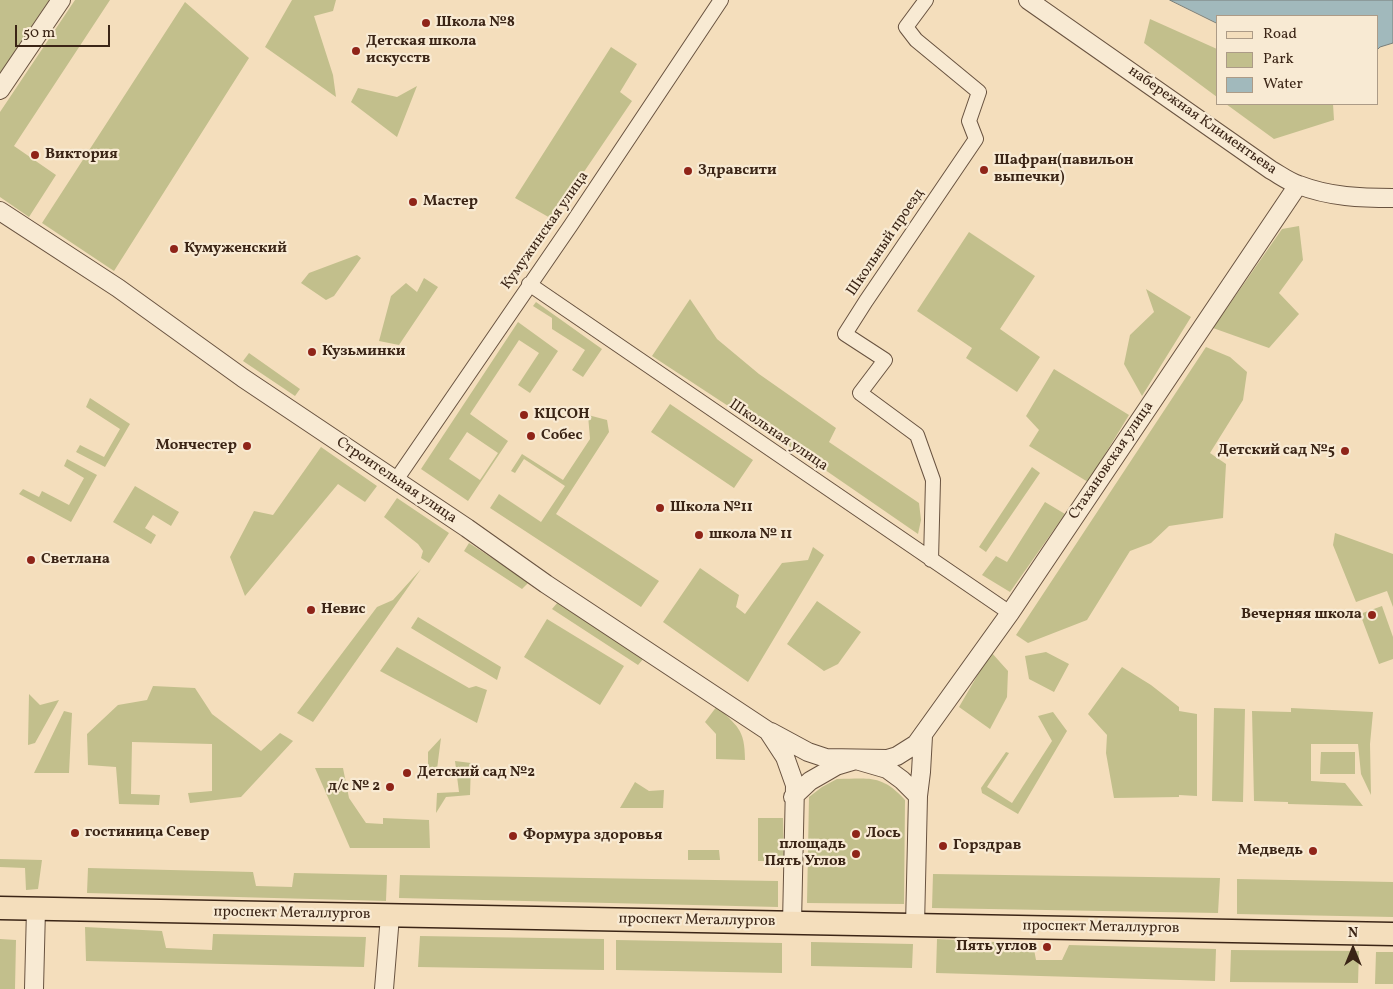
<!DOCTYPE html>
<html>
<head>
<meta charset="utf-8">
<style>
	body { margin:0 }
	#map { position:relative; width:1393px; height:989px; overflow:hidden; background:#f4debc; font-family:Vollkorn,serif }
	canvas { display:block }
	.legend { position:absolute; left:1216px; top:15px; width:162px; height:90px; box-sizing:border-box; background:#f8ead3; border:1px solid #ac9b87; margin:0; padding:6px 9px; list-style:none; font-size:15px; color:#3b2516 }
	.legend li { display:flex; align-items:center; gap:10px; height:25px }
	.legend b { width:25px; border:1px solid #ac9b87 }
	.north { position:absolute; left:1328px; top:924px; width:50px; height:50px; -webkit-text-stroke:4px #f8ead3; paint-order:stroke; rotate:0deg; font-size:14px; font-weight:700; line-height:20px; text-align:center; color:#3b2516 }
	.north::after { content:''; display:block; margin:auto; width:18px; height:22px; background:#3b2516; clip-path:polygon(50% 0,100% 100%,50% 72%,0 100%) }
	.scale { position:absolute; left:15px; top:25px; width:95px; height:22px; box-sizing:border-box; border:2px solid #3b2516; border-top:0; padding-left:6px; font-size:15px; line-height:18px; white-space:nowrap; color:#3b2516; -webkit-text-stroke:4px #f8ead3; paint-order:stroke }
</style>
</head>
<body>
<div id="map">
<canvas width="1393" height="989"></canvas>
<ul class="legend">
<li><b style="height:6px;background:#f4debc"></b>Road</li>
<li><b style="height:14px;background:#c2bf8c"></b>Park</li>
<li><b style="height:14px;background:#a1b9bc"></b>Water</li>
</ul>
<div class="north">N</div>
<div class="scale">50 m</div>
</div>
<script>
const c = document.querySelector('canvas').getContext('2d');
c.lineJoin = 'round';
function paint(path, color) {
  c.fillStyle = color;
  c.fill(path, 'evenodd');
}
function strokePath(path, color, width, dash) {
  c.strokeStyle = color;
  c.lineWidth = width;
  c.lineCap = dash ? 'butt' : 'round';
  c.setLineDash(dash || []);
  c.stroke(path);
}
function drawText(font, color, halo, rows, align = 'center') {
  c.font = font + ' Vollkorn,serif';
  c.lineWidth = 4.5;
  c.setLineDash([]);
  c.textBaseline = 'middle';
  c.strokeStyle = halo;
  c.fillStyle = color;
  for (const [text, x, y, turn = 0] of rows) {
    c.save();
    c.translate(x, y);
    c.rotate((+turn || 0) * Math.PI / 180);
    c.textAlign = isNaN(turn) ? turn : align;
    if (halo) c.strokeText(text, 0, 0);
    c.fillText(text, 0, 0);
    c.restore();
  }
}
const green = new Path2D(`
	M0 0H49L0 74Z
	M75 0H110L14 146 56 175 29 217 0 197V112Z
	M292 0H336L333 11 314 16 333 75 336 97 265 47Z
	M185 2 249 58 114 271 42 223Z
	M1150 19 1217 49V97L1144 43Z
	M611 47 637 64 620 92 632 101 552 219 515 198Z
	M417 86 397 137 351 102 358 88 397 97Z
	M1226 104H1333L1334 120 1274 139Z
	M1299 226 1303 260 1279 293 1299 314 1269 348 1213 328 1282 229Z
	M969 232 1035 276 1000 329 1040 357 1017 392 966 358 972 348 917 311Z
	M357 255 361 258 334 296 326 300 301 283 309 273Z
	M424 278 438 287 399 345 379 341 391 296 406 283 417 292Z
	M1146 289 1191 317 1142 396 1124 364 1130 335 1154 312Z
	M690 299 717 339 759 374 836 428 829 442 919 503 921 520 918 534 815 463 652 356Z
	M536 302 602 349 583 377 572 370 585 350 552 329V318L533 306Z
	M518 322 558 351 530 393 518 385 539 353 519 340 470 414 508 441 468 501 421 469ZM467 432 498 453 480 480 449 459Z
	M1206 347 1230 357 1247 372 1243 400 1210 453 1226 464 1223 518 1169 526 1151 543 1130 551 1087 620 1028 643 1016 635Z
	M249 353 300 389 295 396 243 361Z
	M1054 369 1129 415 1088 482 1029 446 1039 430 1026 416Z
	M90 398 130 424 105 467 76 452 80 445 104 457 120 429 86 407Z
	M670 404 753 460 734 488 651 432Z
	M588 415 607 420 609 432 556 514 659 581 641 607 490 508 499 494 541 522 565 486 524 459 515 473 511 471 522 454 563 480 590 439Z
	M321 447 377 486 365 502 338 484 245 596 230 557 254 511 273 515Z
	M67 459 97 475 71 522 19 494 23 489 39 497 42 491 69 505 84 478 64 466Z
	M1032 467 1040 473 986 552 979 547Z
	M135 486 179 512 171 526 153 515 145 528 156 535 151 544 113 522Z
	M397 498 449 533 429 563 421 558 423 551 418 544 384 517Z
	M1045 502 1065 514 1010 592 982 575 996 556 1007 562Z
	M1335 533 1393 554V607L1387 591 1356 602 1333 545Z
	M469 543 529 582 522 589 464 551Z
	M813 547 824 555 748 682 663 622 700 568 739 595 736 607 745 614 782 563 808 560Z
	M421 569 313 722 297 713 377 607 393 600Z
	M817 601 861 632 838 664 824 671 787 644Z
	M558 602 644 658 638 665 552 609Z
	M1382 606 1393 637V659L1379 664 1360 614Z
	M418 617 501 667 497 680 411 628Z
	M547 619 624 666 600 705 524 657Z
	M397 647 469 688 476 686 487 690 477 723 380 671Z
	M991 652 1008 671 1007 697 990 729 959 707Z
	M1046 652 1069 664 1054 692 1029 679 1025 656Z
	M1122 667 1151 685 1179 707V711L1197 714V796L1179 795V797L1114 798 1106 753 1107 735 1088 714Z
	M153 686 195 688 212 714 261 751 280 733 293 741 241 797 190 803 188 793 212 791V744L132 742 131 794 160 795 159 805 119 804 116 767 88 765 87 734 118 705 147 700Z
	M29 694 40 705 59 700 35 743 28 745Z
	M717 706C737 727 745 728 745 760L716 759V734L705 722Z
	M1214 708 1245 709 1243 802 1212 801Z
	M1291 708 1373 712 1370 744 1371 795 1361 774 1358 744H1311V781L1345 783 1363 806 1288 804V802L1254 801 1252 711 1291 712Z
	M64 711 72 713 69 773H34Z
	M1053 712 1067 731 1018 814 982 793 981 788 1006 752 1009 753 987 787 1012 803 1052 741 1038 716Z
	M441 738 437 769 428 770V752Z
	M1321 752H1355V774H1320Z
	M455 761 471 763 470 795 446 797 436 813 437 793 459 792Z
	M315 768H343L349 798 366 823 383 824V818L429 820 430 848H350Z
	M837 779C870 779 881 774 905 800L904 904 807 903 809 797 822 787Z
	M635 782 649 791 664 790 663 808H620Z
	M758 818H783L784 861H758Z
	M688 850H719L720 860H688Z
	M0 859 42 860 38 889 26 890 25 868 0 867Z
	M88 868 253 872 256 886 292 887 294 873 387 875 386 901 87 893Z
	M933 874 1220 878 1218 913 932 908Z
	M400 875 778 881V907L399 898Z
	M1237 879 1393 882V917L1237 914Z
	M85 927 162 931 166 948 212 950 213 934 366 937 364 967 86 961Z
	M420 936 604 939V970L418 967Z
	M0 939 16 940 15 989H0Z
	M937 939 1033 944 1036 960H1062L1069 945 1216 949 1215 981 936 973Z
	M616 940 782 943V973L616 970Z
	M811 942 913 944 912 968 811 966Z
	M1231 950 1359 951 1358 983 1230 982Z
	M1376 952H1393V984H1375Z`);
const water = new Path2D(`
	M1170 0H1393V43L1380 47 1377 50V16H1217V23Z`);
const minor = new Path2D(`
	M926 0 906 27 916 40 979 92 969 121 976 139 866 301 845 334 885 360 860 393 917 435 933 480 931 560
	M529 284 1010 613
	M396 480 571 225 721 0`);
const tertiary = new Path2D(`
	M1028 0 1271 170C1280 175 1289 182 1299 185 1330 197 1361 198 1393 198
	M0 90 61 0
	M0 211 118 288 243 378 467 528 546 584 768 731 785 757 795 785 792 923
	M771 732 808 752 826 758 887 759 897 756 916 744 1010 613 1298 185
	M793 797 810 781 824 773 836 766 856 760 887 769 902 780 918 796
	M915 926 918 796 921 772 923 736
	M34 989 36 909
	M384 989 390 916`);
const primary = new Path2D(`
	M0 908 1393 934`);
const markers = [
	[426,23,5,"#8f2418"],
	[356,51,5,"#8f2418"],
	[35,155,5,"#8f2418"],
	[984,170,5,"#8f2418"],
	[688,171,5,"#8f2418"],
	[413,202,5,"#8f2418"],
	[174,249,5,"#8f2418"],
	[312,352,5,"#8f2418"],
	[524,415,5,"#8f2418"],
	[531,436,5,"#8f2418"],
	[247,446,5,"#8f2418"],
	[1345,451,5,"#8f2418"],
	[660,508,5,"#8f2418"],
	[699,535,5,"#8f2418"],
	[31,560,5,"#8f2418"],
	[311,610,5,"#8f2418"],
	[1372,615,5,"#8f2418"],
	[407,773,5,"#8f2418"],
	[390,787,5,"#8f2418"],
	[75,833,5,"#8f2418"],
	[856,834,5,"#8f2418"],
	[513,836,5,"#8f2418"],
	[943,846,5,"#8f2418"],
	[1313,851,5,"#8f2418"],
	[856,854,5,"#8f2418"],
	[1047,947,5,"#8f2418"]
];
const poiNames = [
	["Школа №8",436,23],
	["Детская школа",366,42],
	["искусств",366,59],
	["Виктория",45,155],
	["Шафран(павильон",994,161],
	["выпечки)",994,178],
	["Здравсити",698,171],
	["Мастер",423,202],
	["Кумуженский",184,249],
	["Кузьминки",322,352],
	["КЦСОН",534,415],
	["Собес",541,436],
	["Мончестер",237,446,"right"],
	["Детский сад №5",1335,451,"right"],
	["Школа №11",670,508],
	["школа № 11",709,535],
	["Светлана",41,560],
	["Невис",321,610],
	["Вечерняя школа",1362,615,"right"],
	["Детский сад №2",417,773],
	["д/с № 2",380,787,"right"],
	["гостиница Север",85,833],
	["Лось",866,834],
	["Формура здоровья",523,836],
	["площадь",846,845,"right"],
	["Пять Углов",846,862,"right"],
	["Горздрав",953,846],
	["Медведь",1303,851,"right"],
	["Пять углов",1037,947,"right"]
];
const streetNames = [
	["набережная Климентьева",1202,121,35],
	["Кумужинская улица",546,231,-55],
	["Школьный проезд",886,243,-56],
	["Школьная улица",778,436,34],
	["Стахановская улица",1112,461,-56],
	["Строительная улица",396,481,34],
	["проспект Металлургов",292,914,1],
	["проспект Металлургов",697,921,1],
	["проспект Металлургов",1101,928,1]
];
paint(green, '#c2bf8c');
paint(water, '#a1b9bc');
strokePath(water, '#787e7a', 1);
strokePath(minor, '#695340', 16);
strokePath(tertiary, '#695340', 20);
strokePath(primary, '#3b2516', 25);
strokePath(minor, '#f8ead3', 14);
strokePath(tertiary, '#f8ead3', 18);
strokePath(primary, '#f4debc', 22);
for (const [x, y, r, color] of markers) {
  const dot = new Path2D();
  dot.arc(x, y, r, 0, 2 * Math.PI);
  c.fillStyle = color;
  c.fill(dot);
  strokePath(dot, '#f8ead3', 2);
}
drawText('bold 15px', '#3b2516', '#f8ead3', poiNames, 'left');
drawText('15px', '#3b2516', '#f8ead3', streetNames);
</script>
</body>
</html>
